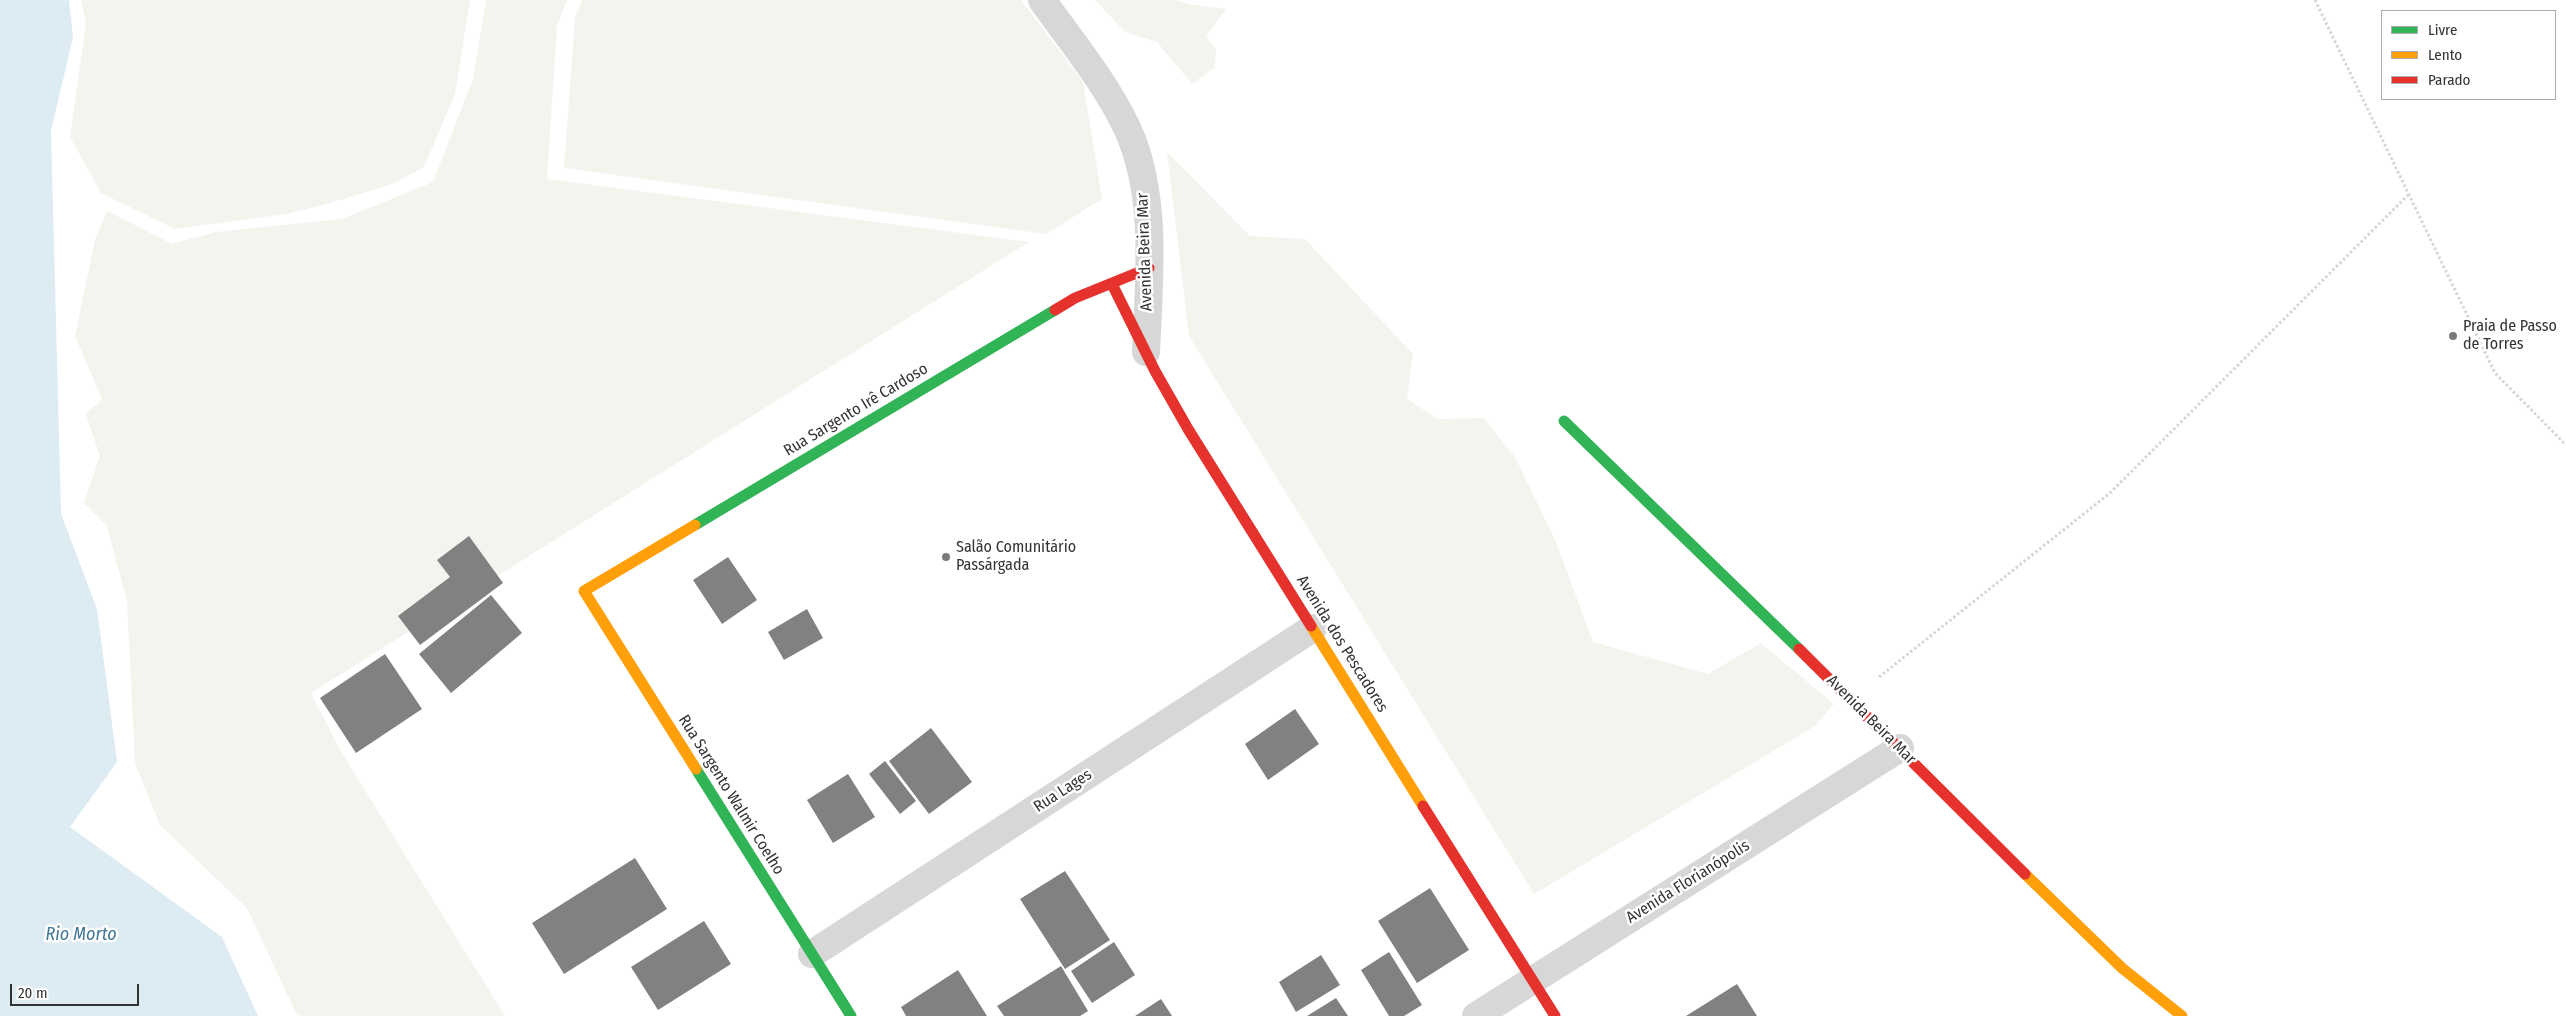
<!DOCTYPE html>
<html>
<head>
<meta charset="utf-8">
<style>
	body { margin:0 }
	#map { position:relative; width:2566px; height:1016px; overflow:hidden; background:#fff; font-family:"Fira Sans Condensed",sans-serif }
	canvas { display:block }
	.legend { position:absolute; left:2381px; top:10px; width:175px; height:90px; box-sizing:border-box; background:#fff; border:1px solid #adadad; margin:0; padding:6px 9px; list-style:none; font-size:15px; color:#333 }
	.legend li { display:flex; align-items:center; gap:10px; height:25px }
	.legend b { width:25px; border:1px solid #adadad }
	.scale { position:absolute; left:10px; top:984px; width:129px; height:22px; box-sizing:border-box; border:2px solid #333; border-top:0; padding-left:6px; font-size:15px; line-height:18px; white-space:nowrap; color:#333; -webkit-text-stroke:4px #fff; paint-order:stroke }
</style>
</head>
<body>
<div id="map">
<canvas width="2566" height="1016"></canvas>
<ul class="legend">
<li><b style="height:6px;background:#30b455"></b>Livre</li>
<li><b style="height:6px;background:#ff9f0a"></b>Lento</li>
<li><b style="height:6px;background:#e5322d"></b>Parado</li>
</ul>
<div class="scale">20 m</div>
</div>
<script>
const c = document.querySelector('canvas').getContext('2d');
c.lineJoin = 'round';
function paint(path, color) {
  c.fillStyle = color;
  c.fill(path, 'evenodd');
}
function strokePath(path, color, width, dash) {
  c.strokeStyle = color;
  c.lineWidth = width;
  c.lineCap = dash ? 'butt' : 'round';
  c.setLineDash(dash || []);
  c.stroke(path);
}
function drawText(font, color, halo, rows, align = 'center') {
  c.font = font + ' "Fira Sans Condensed",sans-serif';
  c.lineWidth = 5;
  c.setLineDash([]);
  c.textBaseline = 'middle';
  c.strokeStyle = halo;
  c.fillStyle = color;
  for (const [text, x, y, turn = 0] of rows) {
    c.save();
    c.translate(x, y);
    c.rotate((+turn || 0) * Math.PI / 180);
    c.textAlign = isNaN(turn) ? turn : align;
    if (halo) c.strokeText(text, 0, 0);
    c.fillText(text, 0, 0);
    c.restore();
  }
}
const green = new Path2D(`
	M81 0H470L455 94 424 167 395 183 327 204 286 214 175 229 101 193 70 137 86 23Z
	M486 0H567L557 26 547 179 1029 242 311 693 340 750 505 1016H301L295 1011 247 908 160 825 135 763 127 602 107 526 84 503 100 456 86 414 102 399 75 336 95 240 107 211 172 244 216 232 342 219 433 182 473 79Z
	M582 0H1021L1083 82 1102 199 1046 234 564 168 575 18Z
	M1095 0H1176L1189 4 1226 9 1206 37 1216 49 1215 67 1192 84 1157 42 1125 32Z
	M1167 152 1250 236 1305 239 1413 354 1407 399 1438 419 1484 418 1515 457 1556 542 1593 642 1708 674 1761 643 1834 704 1815 726 1534 894 1189 336Z`);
const water = new Path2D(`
	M0 0H69L73 37 51 131 61 514 97 609 117 762 70 827 222 937 258 1016H0Z`);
const building = new Path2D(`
	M469 536 503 583 420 645 398 616 450 577 437 560Z
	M728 557 757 600 722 624 693 580Z
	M491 595 522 633 451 693 419 654Z
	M807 609 823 638 784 660 768 632Z
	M385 654 422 709 356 753 320 698Z
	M1295 709 1319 744 1268 780 1245 744Z
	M931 728 972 782 929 814 889 761Z
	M885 761 916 801 900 814 869 774Z
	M848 774 875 817 833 843 807 800Z
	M635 858 667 909 564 974 532 923Z
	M1065 871 1110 940 1065 969 1020 899Z
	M1430 888 1469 950 1417 983 1378 921Z
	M704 921 731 964 658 1010 631 967Z
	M1114 942 1135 975 1092 1003 1071 971Z
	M1389 952 1422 1005 1404 1016H1389L1361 970Z
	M1321 955 1340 985 1296 1012 1279 982Z
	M1061 966 1088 1011 1080 1016H1004L997 1006Z
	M958 970 987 1016H906L901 1007Z
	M1737 984 1757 1016H1686Z
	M1336 998 1348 1016H1307Z
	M1161 999 1172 1016H1135Z`);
const path = new Path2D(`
	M2315 0 2495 373 2566 445
	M1879 677 2110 493 2409 194`);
const street = new Path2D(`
	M1042 0C1072 42 1106 83 1128 130 1158 197 1149 280 1146 352
	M812 954 1313 628
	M1476 1016 1900 748`);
const fast = new Path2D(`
	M1564 421 1799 649
	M695 525 1055 310
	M696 769 851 1016`);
const slow = new Path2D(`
	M695 525 584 591 696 769
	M1311 626 1423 806
	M2025 874 2122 968 2182 1016`);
const jam = new Path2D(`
	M1112 284 1155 371 1188 429 1311 626
	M1055 310 1075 298 1149 268
	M1799 649 2025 874
	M1423 806 1555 1016`);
const markers = [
	[2453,336,5,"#7a7a7a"],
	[946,557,5,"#7a7a7a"]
];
const streetNames = [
	["Avenida Beira Mar",1145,252,-92],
	["Rua Sargento Irê Cardoso",856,410,-31],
	["Avenida dos Pescadores",1342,644,58],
	["Avenida Beira Mar",1871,720,45],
	["Rua Lages",1063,791,-33],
	["Rua Sargento Walmir Coelho",731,795,58],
	["Avenida Florianópolis",1688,882,-32]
];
const poiNames = [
	["Praia de Passo",2463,327],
	["de Torres",2463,345],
	["Salão Comunitário",956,548],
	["Passárgada",956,566]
];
const waterNames = [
	["Rio Morto",81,935]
];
paint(green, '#f1f5ed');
paint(water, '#ddebf3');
paint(building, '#818181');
strokePath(path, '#d6d6d6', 3, [2.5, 2.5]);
strokePath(street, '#d7d7d7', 28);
strokePath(fast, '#30b455', 11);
strokePath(slow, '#ff9f0a', 11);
strokePath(jam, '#e5322d', 11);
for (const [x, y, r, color] of markers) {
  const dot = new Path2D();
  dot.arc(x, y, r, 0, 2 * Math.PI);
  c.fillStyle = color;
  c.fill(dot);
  strokePath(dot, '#fff', 2);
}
drawText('16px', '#333', '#fff', streetNames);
drawText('16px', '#333', '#fff', poiNames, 'left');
drawText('italic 18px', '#3f7597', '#fff', waterNames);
</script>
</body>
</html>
